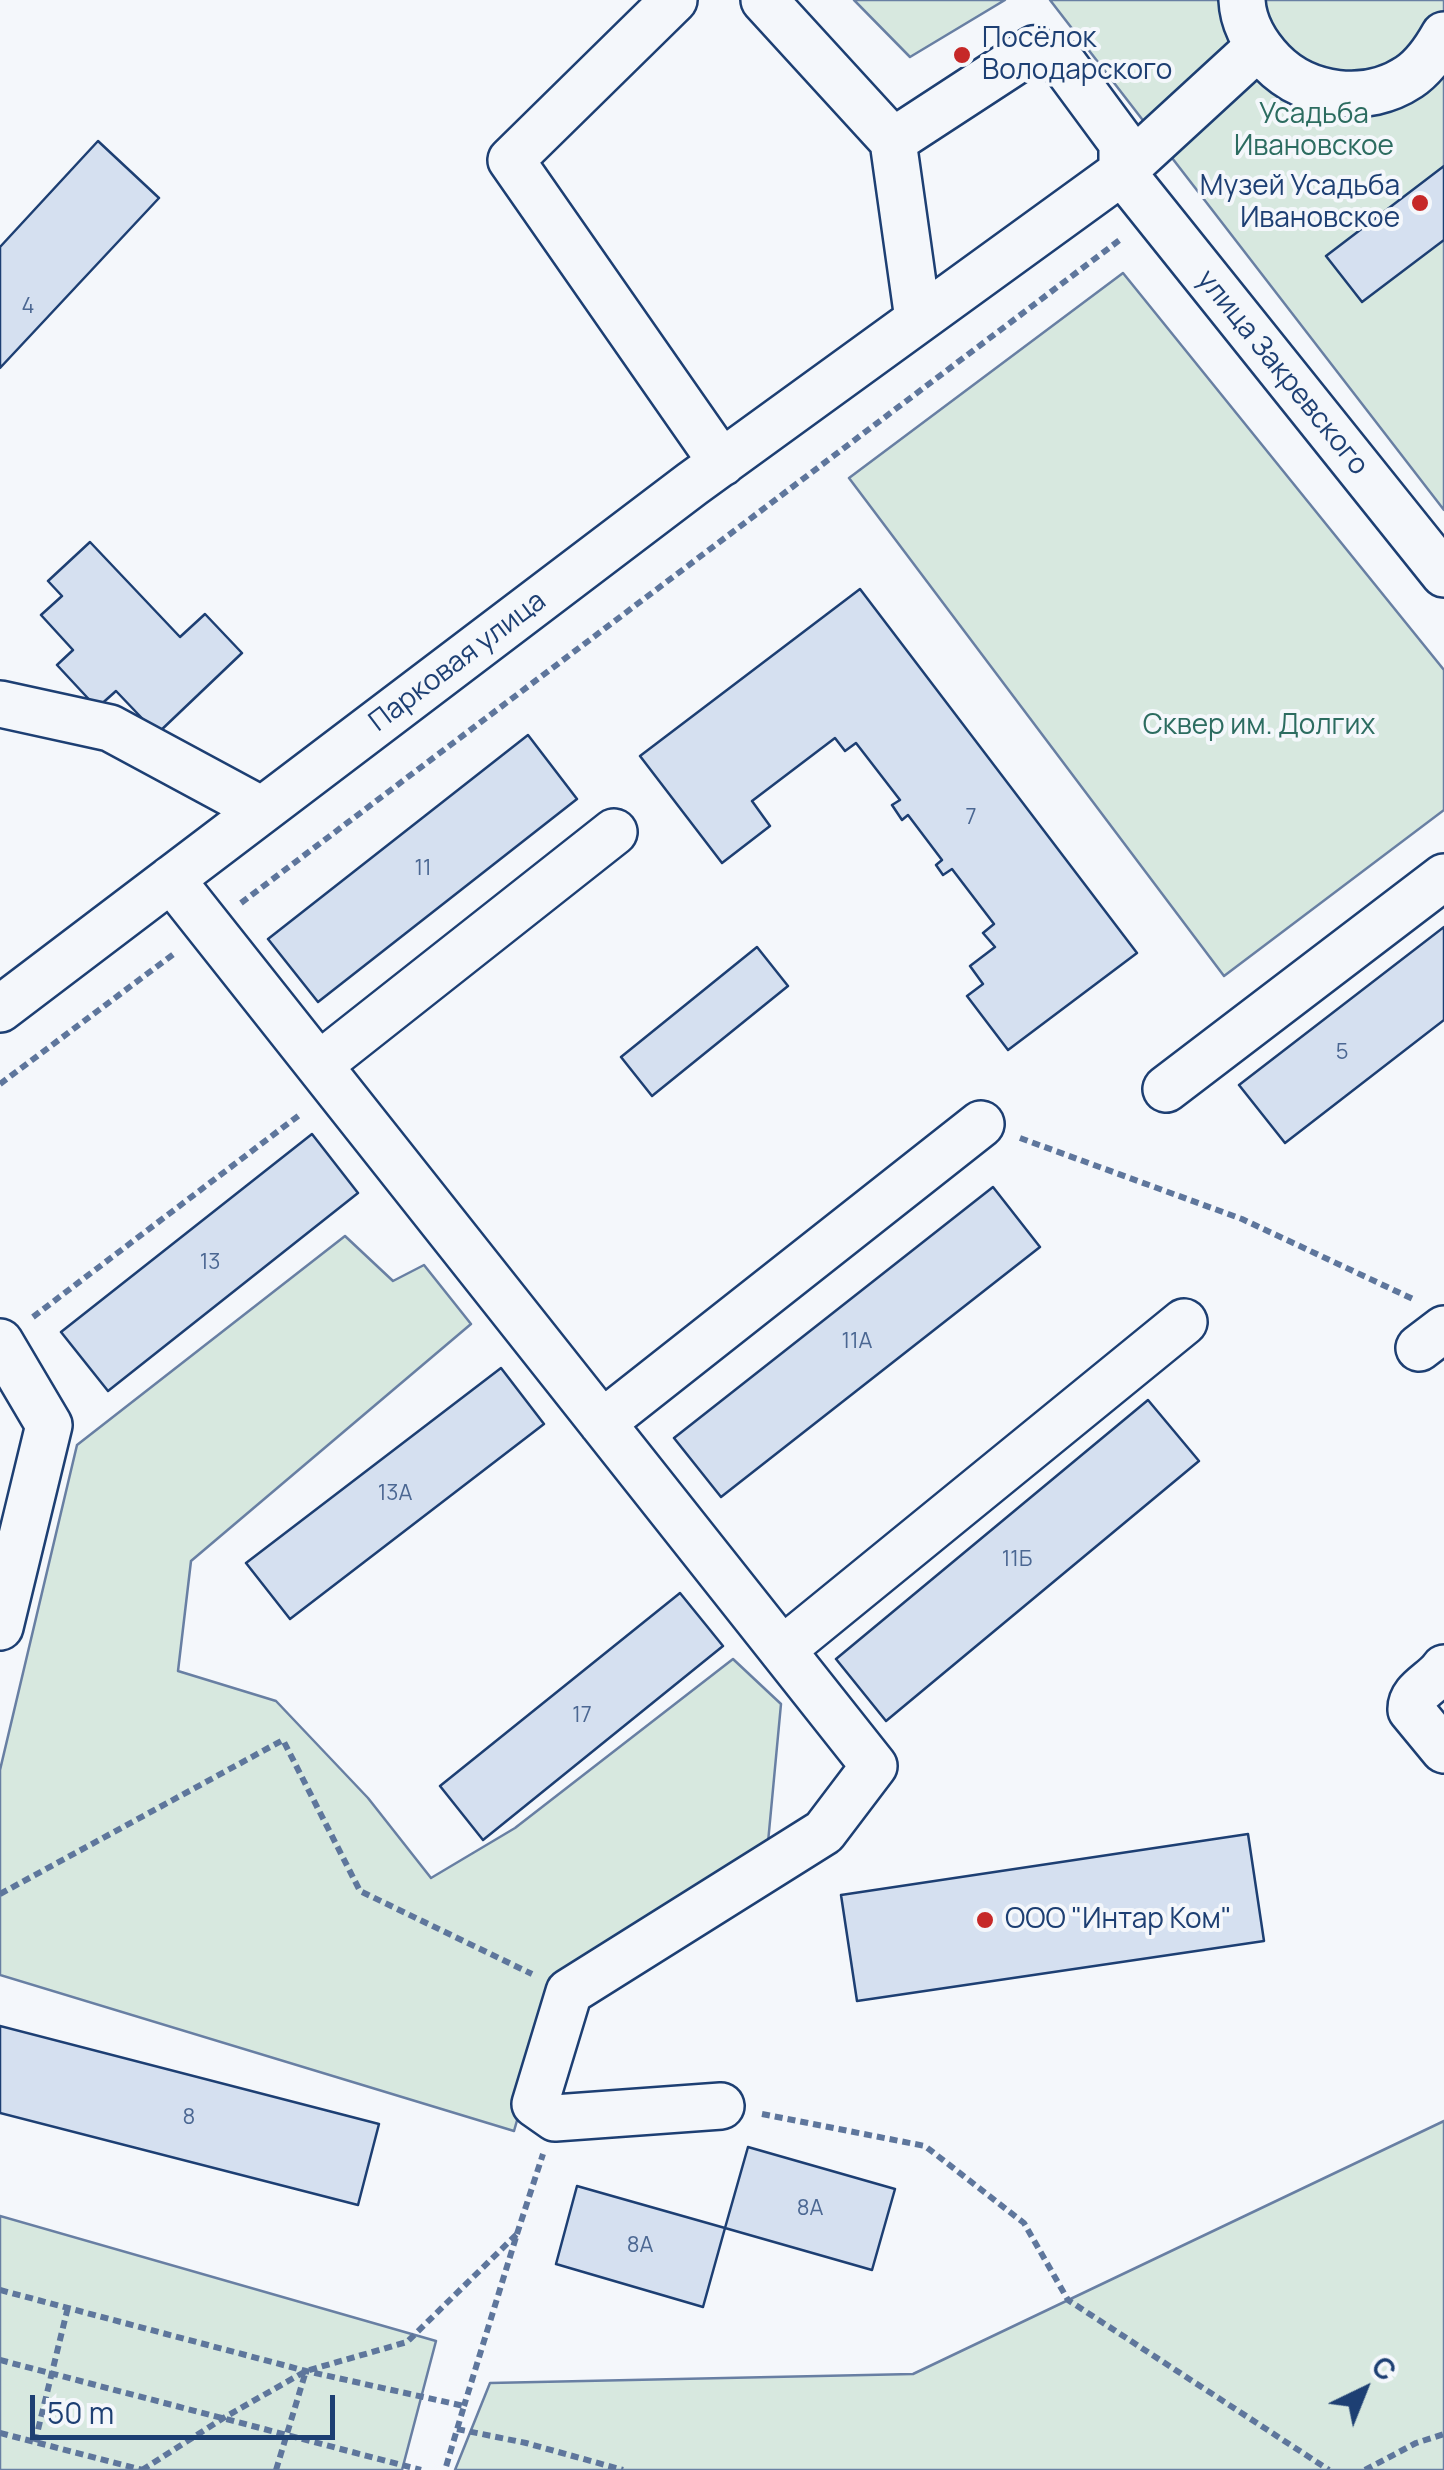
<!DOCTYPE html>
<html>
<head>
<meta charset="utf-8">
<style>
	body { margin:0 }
	#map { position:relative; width:1444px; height:2470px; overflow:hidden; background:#f4f7fb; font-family:Manrope,sans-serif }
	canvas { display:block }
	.north { position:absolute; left:1314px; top:2340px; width:100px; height:100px; -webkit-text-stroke:8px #f4f7fb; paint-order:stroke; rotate:43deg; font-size:28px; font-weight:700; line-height:40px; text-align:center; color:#1d3f73 }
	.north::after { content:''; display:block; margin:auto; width:35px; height:45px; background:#1d3f73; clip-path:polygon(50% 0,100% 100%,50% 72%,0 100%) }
	.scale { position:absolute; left:30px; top:2395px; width:305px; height:45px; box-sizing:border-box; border:5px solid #1d3f73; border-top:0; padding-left:12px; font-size:30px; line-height:35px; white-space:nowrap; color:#1d3f73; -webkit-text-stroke:8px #f4f7fb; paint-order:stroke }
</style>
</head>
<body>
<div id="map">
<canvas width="1444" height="2470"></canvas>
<div class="north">С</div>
<div class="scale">50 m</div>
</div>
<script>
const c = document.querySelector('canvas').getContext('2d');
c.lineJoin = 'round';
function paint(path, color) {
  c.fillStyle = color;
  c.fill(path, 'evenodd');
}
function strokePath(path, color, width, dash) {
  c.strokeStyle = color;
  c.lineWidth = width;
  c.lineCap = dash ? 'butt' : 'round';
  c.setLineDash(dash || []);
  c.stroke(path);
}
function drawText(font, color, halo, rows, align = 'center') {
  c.font = font + ' Manrope,sans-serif';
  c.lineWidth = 8;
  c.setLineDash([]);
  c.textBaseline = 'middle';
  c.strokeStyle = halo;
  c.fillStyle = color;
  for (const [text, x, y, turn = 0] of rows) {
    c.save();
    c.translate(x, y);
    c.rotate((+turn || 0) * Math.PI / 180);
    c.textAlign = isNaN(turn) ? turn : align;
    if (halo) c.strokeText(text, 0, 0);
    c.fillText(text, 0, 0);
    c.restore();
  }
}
const green = new Path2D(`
	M854 0H1005L910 57Z
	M1050 0H1444V510Z
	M1123 273 1444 670V810L1224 976 849 478Z
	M345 1236 393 1281 424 1265 471 1324 191 1561 178 1671 276 1701 368 1798 431 1878 515 1828 733 1659 781 1704 767 1853 559 1972 514 2131 0 1975V1770L77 1445Z
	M1444 2121V2470H455L490 2383 913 2374Z
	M0 2216 436 2341 402 2470H0Z`);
const building = new Path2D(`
	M98 141 159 198 0 368V247Z
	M1444 166V240L1362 302 1326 256Z
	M90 542 180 637 205 614 242 653 157 734 116 691 97 708 57 665 73 650 41 615 62 596 48 581Z
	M860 589 1137 953 1008 1050 967 996 983 984 970 966 995 947 983 933 994 924 952 869 943 875 936 865 942 860 908 815 902 820 892 805 900 800 856 743 845 751 835 738 752 801 770 826 722 863 640 756Z
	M528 735 577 799 318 1002 268 939Z
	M1444 927V1020L1285 1143 1239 1085Z
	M757 947 788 986 652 1096 621 1057Z
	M312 1134 358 1193 108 1391 61 1332Z
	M993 1187 1040 1247 721 1497 674 1438Z
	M501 1368 544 1424 290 1619 246 1563Z
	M1148 1400 1199 1461 886 1721 836 1659Z
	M680 1593 723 1646 483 1840 440 1786Z
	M1248 1834 1264 1941 857 2001 841 1895Z
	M0 2026 379 2124 358 2205 0 2113Z
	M748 2147 895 2189 872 2270 725 2228Z
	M577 2186 725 2228 703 2307 556 2264Z`);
const path = new Path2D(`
	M241 903 1121 239
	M0 1084 175 953
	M1020 1138 1242 1219 1415 1300
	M33 1317 302 1113
	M0 1894 283 1740 360 1891 532 1974
	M762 2114 925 2146 1024 2223 1068 2300 1329 2470
	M517 2234 543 2154
	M0 2290 306 2371 464 2406 445 2470
	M0 2360 421 2470
	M457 2429 526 2443 623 2470
	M0 2433 143 2470
	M35 2442 68 2307
	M142 2470 225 2417 306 2371 407 2342 517 2234 464 2406
	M276 2470 306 2371
	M1365 2470 1416 2443 1444 2434`);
const minor = new Path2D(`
	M674 0 511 160 722 463
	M764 0 893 141
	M1242 0C1243 24 1256 45 1272 62 1307 98 1367 105 1409 77 1424 67 1435 51 1444 35
	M1258 47 1122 172 1444 574
	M0 704 110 728 262 810
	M171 879 874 1766 824 1832 569 1992 535 2104 555 2118 721 2106
	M0 1009 692 484 1122 172V143L1063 63 1034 49 893 141 918 319
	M319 1065 614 832
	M1166 1089 1444 877
	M0 1342 49 1425 0 1627
	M1419 1348 1444 1329
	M602 1423 981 1124
	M782 1650 1184 1322
	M1444 1668C1434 1683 1410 1691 1411 1710L1444 1750`);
const markers = [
	[962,55,10,"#c62828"],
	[1420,203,10,"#c62828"],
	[985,1920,10,"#c62828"]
];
const numberNames = [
	["4",28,307],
	["7",971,818],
	["11",423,869],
	["5",1342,1053],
	["13",210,1263],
	["11А",857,1342],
	["13А",395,1494],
	["11Б",1017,1560],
	["17",582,1716],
	["8",189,2118],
	["8А",810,2209],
	["8А",640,2246]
];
const poiNames = [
	["Посёлок",982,39],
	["Володарского",982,71],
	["Музей Усадьба",1400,187,"right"],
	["Ивановское",1400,219,"right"],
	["ООО \"Интар Ком\"",1005,1920]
];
const parkNames = [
	["Усадьба",1314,115],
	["Ивановское",1314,147],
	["Сквер им. Долгих",1259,726]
];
const streetNames = [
	["улица Закревского",1282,373,51],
	["Парковая улица",458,662,-37]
];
paint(green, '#d7e8df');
strokePath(green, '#687fa3', 2.5);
paint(building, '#d5e0f0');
strokePath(building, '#1d3f73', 2.5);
strokePath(minor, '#1d3f73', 50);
strokePath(path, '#5e769c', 6, [8, 5]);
strokePath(minor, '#f4f7fb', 45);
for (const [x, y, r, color] of markers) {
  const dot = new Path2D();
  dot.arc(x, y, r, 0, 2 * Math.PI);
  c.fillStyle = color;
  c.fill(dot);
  strokePath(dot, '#f4f7fb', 4);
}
drawText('22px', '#4b6792', null, numberNames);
drawText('28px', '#1d3f73', '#f4f7fb', poiNames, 'left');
drawText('28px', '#2c6c60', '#f4f7fb', parkNames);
drawText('28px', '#1d3f73', '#f4f7fb', streetNames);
</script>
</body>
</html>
